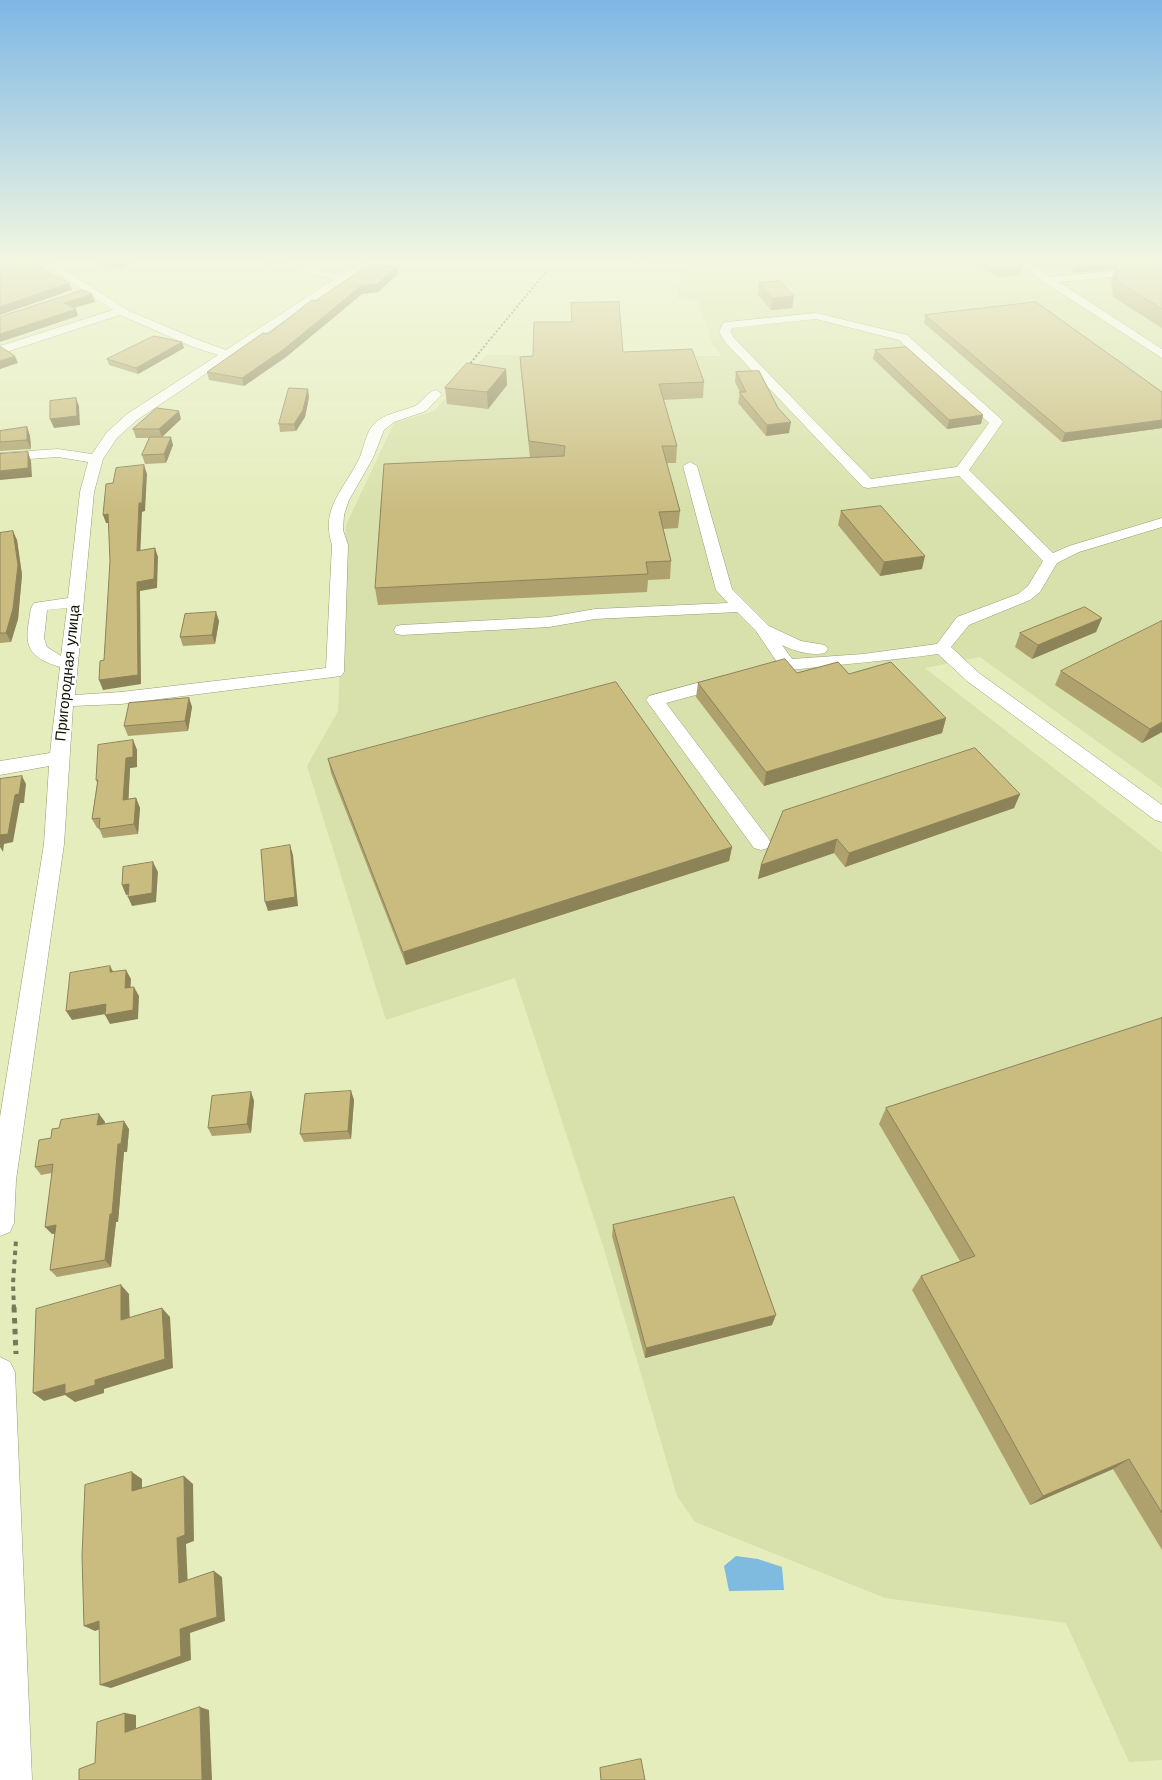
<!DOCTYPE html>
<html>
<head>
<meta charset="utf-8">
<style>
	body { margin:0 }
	canvas { display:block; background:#e5edbd }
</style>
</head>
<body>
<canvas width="1162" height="1780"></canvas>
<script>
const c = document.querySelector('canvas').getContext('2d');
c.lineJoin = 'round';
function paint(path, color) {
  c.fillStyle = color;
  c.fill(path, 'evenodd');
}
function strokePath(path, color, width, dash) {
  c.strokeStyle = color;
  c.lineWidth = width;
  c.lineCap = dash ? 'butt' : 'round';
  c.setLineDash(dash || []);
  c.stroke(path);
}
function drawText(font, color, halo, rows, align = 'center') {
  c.font = font + ' "Work Sans",sans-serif';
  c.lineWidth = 4.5;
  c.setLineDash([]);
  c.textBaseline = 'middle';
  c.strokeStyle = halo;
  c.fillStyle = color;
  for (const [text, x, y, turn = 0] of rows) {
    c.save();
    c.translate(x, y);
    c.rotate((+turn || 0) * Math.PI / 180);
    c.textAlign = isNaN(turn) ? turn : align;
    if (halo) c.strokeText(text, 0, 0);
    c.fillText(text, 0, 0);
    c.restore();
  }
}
const built = new Path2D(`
	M602 262H1162V788L980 657 925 668 1162 852V1760L1129 1762 1066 1623 885 1598 695 1522 677 1496 604 1249 515 978 386 1020 307 766 338 711 346 525 394 423 434 411 486 355 721 356 713 345 698 301 677 298 682 264Z`);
const water = new Path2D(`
	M736 1556 758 1559 782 1567 784 1590 729 1591 724 1566Z`);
const pathFar2 = new Path2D(`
	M468 366 545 273 549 262`);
const pathFar1 = new Path2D(`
	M14 1309 13 1283 16 1240`);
const path = new Path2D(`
	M14 1307 16 1354`);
const minor = new Path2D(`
	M41 262H53L129 311 201 341 226 350 334 279 267 264 266 262H283L341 275 360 262H372L137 420 117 438 103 459 94 492 75 695 121 692 326 668 332 545C320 507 345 489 360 457 364 447 366 433 373 425 384 413 401 412 415 406 423 402 427 392 436 390L442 394 426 411 394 422 384 430 373 458 349 500 344 515 343 530 348 545 344 672 341 676 121 704 73 706 64 844 16 1180 14 1223 10 1232 0 1236V1117L44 844 49 766 0 775V761L50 753 60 667C34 659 23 650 29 621 30 615 30 608 34 603L68 598 80 492 88 462 58 457 0 461V453L58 449 92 454 107 432 127 414 218 355 193 347 120 315 0 354V346L113 310ZM67 608 61 656 47 647 44 638 47 610Z
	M1018 262H1029L1050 277 1162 266V272L1059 282 1162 349V358L1044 282Z
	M816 313 907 335 1001 419 1003 422 969 470 1053 553 1069 546 1162 518V527L1079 552 1057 563 1040 592 1030 600 969 625 951 647 979 673 1162 805V822L1155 820 967 681 938 654C889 661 840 664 791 670 779 671 769 679 757 676L754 672 757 668 777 662 756 631 737 612 595 619 549 627 402 635 396 634 394 630 396 626 402 625 549 617 595 609 728 603 716 590 683 466 690 462 697 466 732 589 769 626 801 641 825 645 828 649 825 653C811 656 794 651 782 645L792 659 863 654 937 644 957 617 1018 594 1028 586 1043 561 959 476 868 488 863 487 725 342 719 332 723 323 727 322ZM816 319 899 340 989 423 957 467 871 479 734 338 731 332 732 328Z
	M723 676 729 678 732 682 729 686 666 703 768 838 771 843 768 848 761 850 754 848 646 700 649 696Z
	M0 1357 10 1362 15 1372 32 1780H0Z`);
const wall = new Path2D(`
	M90 262H137L117 269 109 268Z
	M976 262H1025L1020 276 998 277 982 268Z
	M1031 262H1162V328L1113 297 1111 279 1115 269 1074 273 1061 265 1037 266Z
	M397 267 398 274 378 292 362 294 286 357 244 386 209 380 207 372 268 334 316 301Z
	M759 283 794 296 792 308 771 310 758 295Z
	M925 315 1162 392V428L1062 442 924 323Z
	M182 342 184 348 138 374 109 365 107 359Z
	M875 350 983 415 981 424 947 429 873 359Z
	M623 352 704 382 703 398 663 400 677 446 676 463H666L680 511 678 528 663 529 671 561 670 579 648 580 647 592 378 605 375 588 530 458 521 373 520 357Z
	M506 369 507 385 488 409 447 404 445 388Z
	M736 372 789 433 766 436 738 403 740 392 735 382Z
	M309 397 305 417 296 431 280 432 279 424Z
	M181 419 162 437 173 445 166 463 145 464 142 455 149 438H136L133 429Z
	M27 427 30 436 31 449 0 451V431Z
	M841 511 922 569 880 576 838 525Z
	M0 533 17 540 22 575 18 619 11 642 0 643Z
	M216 612 219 621 215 644 183 646 180 637Z
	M1102 618 1096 632 1032 659 1015 647 1020 633Z
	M1061 671 1162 732 1142 743 1055 685Z
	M797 673 849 674 946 718 942 733 764 786 696 697 698 683Z
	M189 698 192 707 188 731 128 736 124 726Z
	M133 740 137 750V767L130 768 128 799 136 798 140 808 138 834 103 838 99 828H97L92 819 97 783 96 780Z
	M328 759 732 847 729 861 406 965 331 773Z
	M1020 794 1014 808 845 867 834 853 758 879 761 865 783 811Z
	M1162 1018V1550L1113 1469 1030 1505 912 1290 921 1276 960 1261 879 1124 886 1108Z
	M351 1091 354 1100 351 1139 304 1142 300 1134Z
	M251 1092 254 1101 251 1133 212 1136 208 1128Z
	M99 1114 105 1122 104 1124 129 1129 127 1152H124L118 1222H116L111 1267 57 1277 50 1270 55 1234H52V1173L41 1175 35 1167 51 1138 59 1128Z
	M613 1225 772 1325 645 1358 612 1236Z`);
const shadedWall = new Path2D(`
	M0 262H22L0 268Z
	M122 262H137L117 269 115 264Z
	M1077 262H1162L1116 264 1115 269 1074 273Z
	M41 264 43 271 35 266Z
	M397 267 398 274 378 292 362 294 286 357 244 386 242 378 361 286Z
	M69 283 72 290 0 315V307Z
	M92 294 95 302 67 310 64 303Z
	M794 296 792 308 771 310 773 298Z
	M76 309 78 316 0 342V334Z
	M182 342 184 348 138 374 136 368Z
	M15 356 18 363 0 369V361Z
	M506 369 507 385 488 409 487 392Z
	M308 389 309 397 305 417 296 431 294 424Z
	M76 398 79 406 80 425 54 428 50 419Z
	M179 411 181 419 162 437 159 429Z
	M983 415 981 424 947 429 949 420Z
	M1162 420V428L1062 442 1065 433Z
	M791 422 789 433 766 436 767 425Z
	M27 427 30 436 31 449 27 440Z
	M171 437 173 445 166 463 164 454Z
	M28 452 31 461 32 477 0 480V471Z
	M144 465 147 474 145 511 142 512 140 560 137 551 139 503Z
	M108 514 111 523H106L103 515Z
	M13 531 17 540 22 575 18 619 11 642 6 633Z
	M155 548 158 557 157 588 140 591 141 684 103 690 99 680 137 582Z
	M925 556 922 569 880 576 884 562Z
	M216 612 219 621 215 644 212 635Z
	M1102 618 1096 632 1032 659 1038 645Z
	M189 698 192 707 188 731 185 721Z
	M946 718 942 733 764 786 766 772Z
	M1162 722V732L1142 743 1150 729Z
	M133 740 137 750V767L130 768 128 810 123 800 126 758Z
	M22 776 26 784 24 803H20L13 842 4 844 3 852 0 847V835Z
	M1020 794 1014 808 845 867 849 853Z
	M136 798 140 808 138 834 134 824Z
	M837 839 834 853 758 879 761 865Z
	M290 845 293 855 298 906 268 911 265 902Z
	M732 847 729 861 406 965 403 952Z
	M153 862 158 872 156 902 132 906 128 897Z
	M129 884 133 893 126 895 122 885Z
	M110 966 115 975 110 972Z
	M126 970 131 979 130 997 125 988Z
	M134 987 139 996 138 1019 110 1024 105 1015Z
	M106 1004 111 1013 72 1020 66 1011Z
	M351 1091 354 1100 351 1139 348 1131Z
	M251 1092 254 1101 251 1133 247 1124Z
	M99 1114 105 1122 103 1133 97 1125Z
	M124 1121 129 1129 127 1152H124L118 1222H116L111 1267 105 1260 110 1214 118 1144Z
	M56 1225 62 1232 52 1234 45 1227Z
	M121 1285 129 1294 130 1329 121 1320Z
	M162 1308 170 1317 173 1368 104 1389V1393L75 1402 65 1395 44 1401 33 1393 65 1384 95 1380Z
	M776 1315 772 1325 645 1358 646 1348Z
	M1129 1459 1113 1469 1030 1505 1043 1496Z
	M132 1472 142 1479V1498L132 1491Z
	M184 1476 193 1484 194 1541 186 1544 188 1588 179 1583 177 1538Z
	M214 1571 222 1577 225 1621 190 1633 191 1660 111 1688 100 1685 180 1629Z
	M99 1621 111 1625 95 1631 84 1626Z
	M200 1707 209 1710 212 1780H202Z
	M125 1713 136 1715V1734L125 1732Z`);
const building = new Path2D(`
	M26 262H36L41 264 35 266 69 283 0 307V269Z
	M103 262H122L115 264Z
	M1143 262H1162V309L1118 282 1116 264Z
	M370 264 397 267 377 284 361 286 284 349 242 378 207 372 263 333 268 334 312 300 316 301Z
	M780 281 794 296 773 298 759 283Z
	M83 290 92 294 64 303 76 309 0 334V317Z
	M619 302 623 352 692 349 704 382 659 384 677 446H662L680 511 659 512 671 561 646 562 648 574 375 588 384 464 564 456 565 446 529 441 520 357 533 356 534 322H572L571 303Z
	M1036 302 1162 392V420L1065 433 925 315Z
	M154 336 182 342 136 368 107 359Z
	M0 347H1L15 356 0 361Z
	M906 347 983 415 949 420 875 350Z
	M467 363 506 369 487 392 445 388Z
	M759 371 778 408 791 422 767 425 739 392H746L736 372Z
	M289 388 308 389 303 410 294 424H279Z
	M76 398 77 416 50 419V401Z
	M157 408 179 411 159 429H133Z
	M27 427V440L0 442V431Z
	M150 437H171L164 454 142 455Z
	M28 452V468L0 471V454Z
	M144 465 142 503H139L137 551 155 548 154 579 137 582 138 675 99 680 100 661 104 660 110 561 108 514 103 515 106 484 113 483 116 468Z
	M881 506 925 556 884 562 841 511Z
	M13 531 18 565 13 609 6 633H0V533Z
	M1085 607 1102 618 1038 645 1020 633Z
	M216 612 212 635 180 637 185 614Z
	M1162 621V722L1150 729 1061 671Z
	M785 659 797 673 838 662 849 674 891 662 946 718 766 772 698 683Z
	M616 682 732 847 403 952 328 759Z
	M189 698 185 721 124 726 129 703Z
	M133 740V757L126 758 123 800 136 798 134 824 99 829 100 818 92 819 98 780H96L98 745Z
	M975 748 1020 794 849 853 837 839 761 865 783 811Z
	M22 776 19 794 15 795 8 834 0 835V779Z
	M290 845 295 897 265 902 261 850Z
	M153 862 152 893 128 897 129 884 122 885 123 867Z
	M110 966V972L126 970 125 988 134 987 133 1010 105 1015 106 1004 66 1011 70 973Z
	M1162 1018V1513L1129 1459 1043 1496 921 1276 975 1256 886 1108Z
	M351 1091 348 1131 300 1134 305 1094Z
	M251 1092 247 1124 208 1128 212 1096Z
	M99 1114 97 1125 124 1121 121 1144H118L112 1214H110L105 1260 50 1270 56 1225 45 1227 53 1164 35 1167 39 1140 51 1138 52 1129 59 1128 61 1120Z
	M734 1197 776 1315 646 1348 613 1225Z
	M121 1285V1320L162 1308 165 1359 95 1380V1385L65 1394V1384L33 1393 36 1309Z
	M132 1472V1491L184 1476 185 1535 177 1538 179 1583 214 1571 217 1617 180 1629 181 1656 100 1685 99 1621 84 1626 82 1556 85 1485Z
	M200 1707 202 1780H79V1769L95 1763 97 1722 125 1713V1732Z
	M641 1759 645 1780H601L600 1768Z`);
const streetNames = [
	["Пригородная улица",68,673,-84]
];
paint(built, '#d8e1ab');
paint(water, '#7fbbdf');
strokePath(minor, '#969e71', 1);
strokePath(pathFar2, '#74795a', 2, [2, 2]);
strokePath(pathFar1, '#74795a', 4, [4.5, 4.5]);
strokePath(path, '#74795a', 5, [5.5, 5.5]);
paint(minor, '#fff');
paint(wall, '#aea16d');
paint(shadedWall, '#8d8359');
paint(building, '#cabb7f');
strokePath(building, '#8d8359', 1);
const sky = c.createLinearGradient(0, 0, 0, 511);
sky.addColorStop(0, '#7eb7e4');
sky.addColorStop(0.51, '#f3f7e1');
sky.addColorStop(1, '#f3f7e100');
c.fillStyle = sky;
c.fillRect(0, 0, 1162, 511);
drawText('15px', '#0f1102', '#fff', streetNames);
</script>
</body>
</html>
